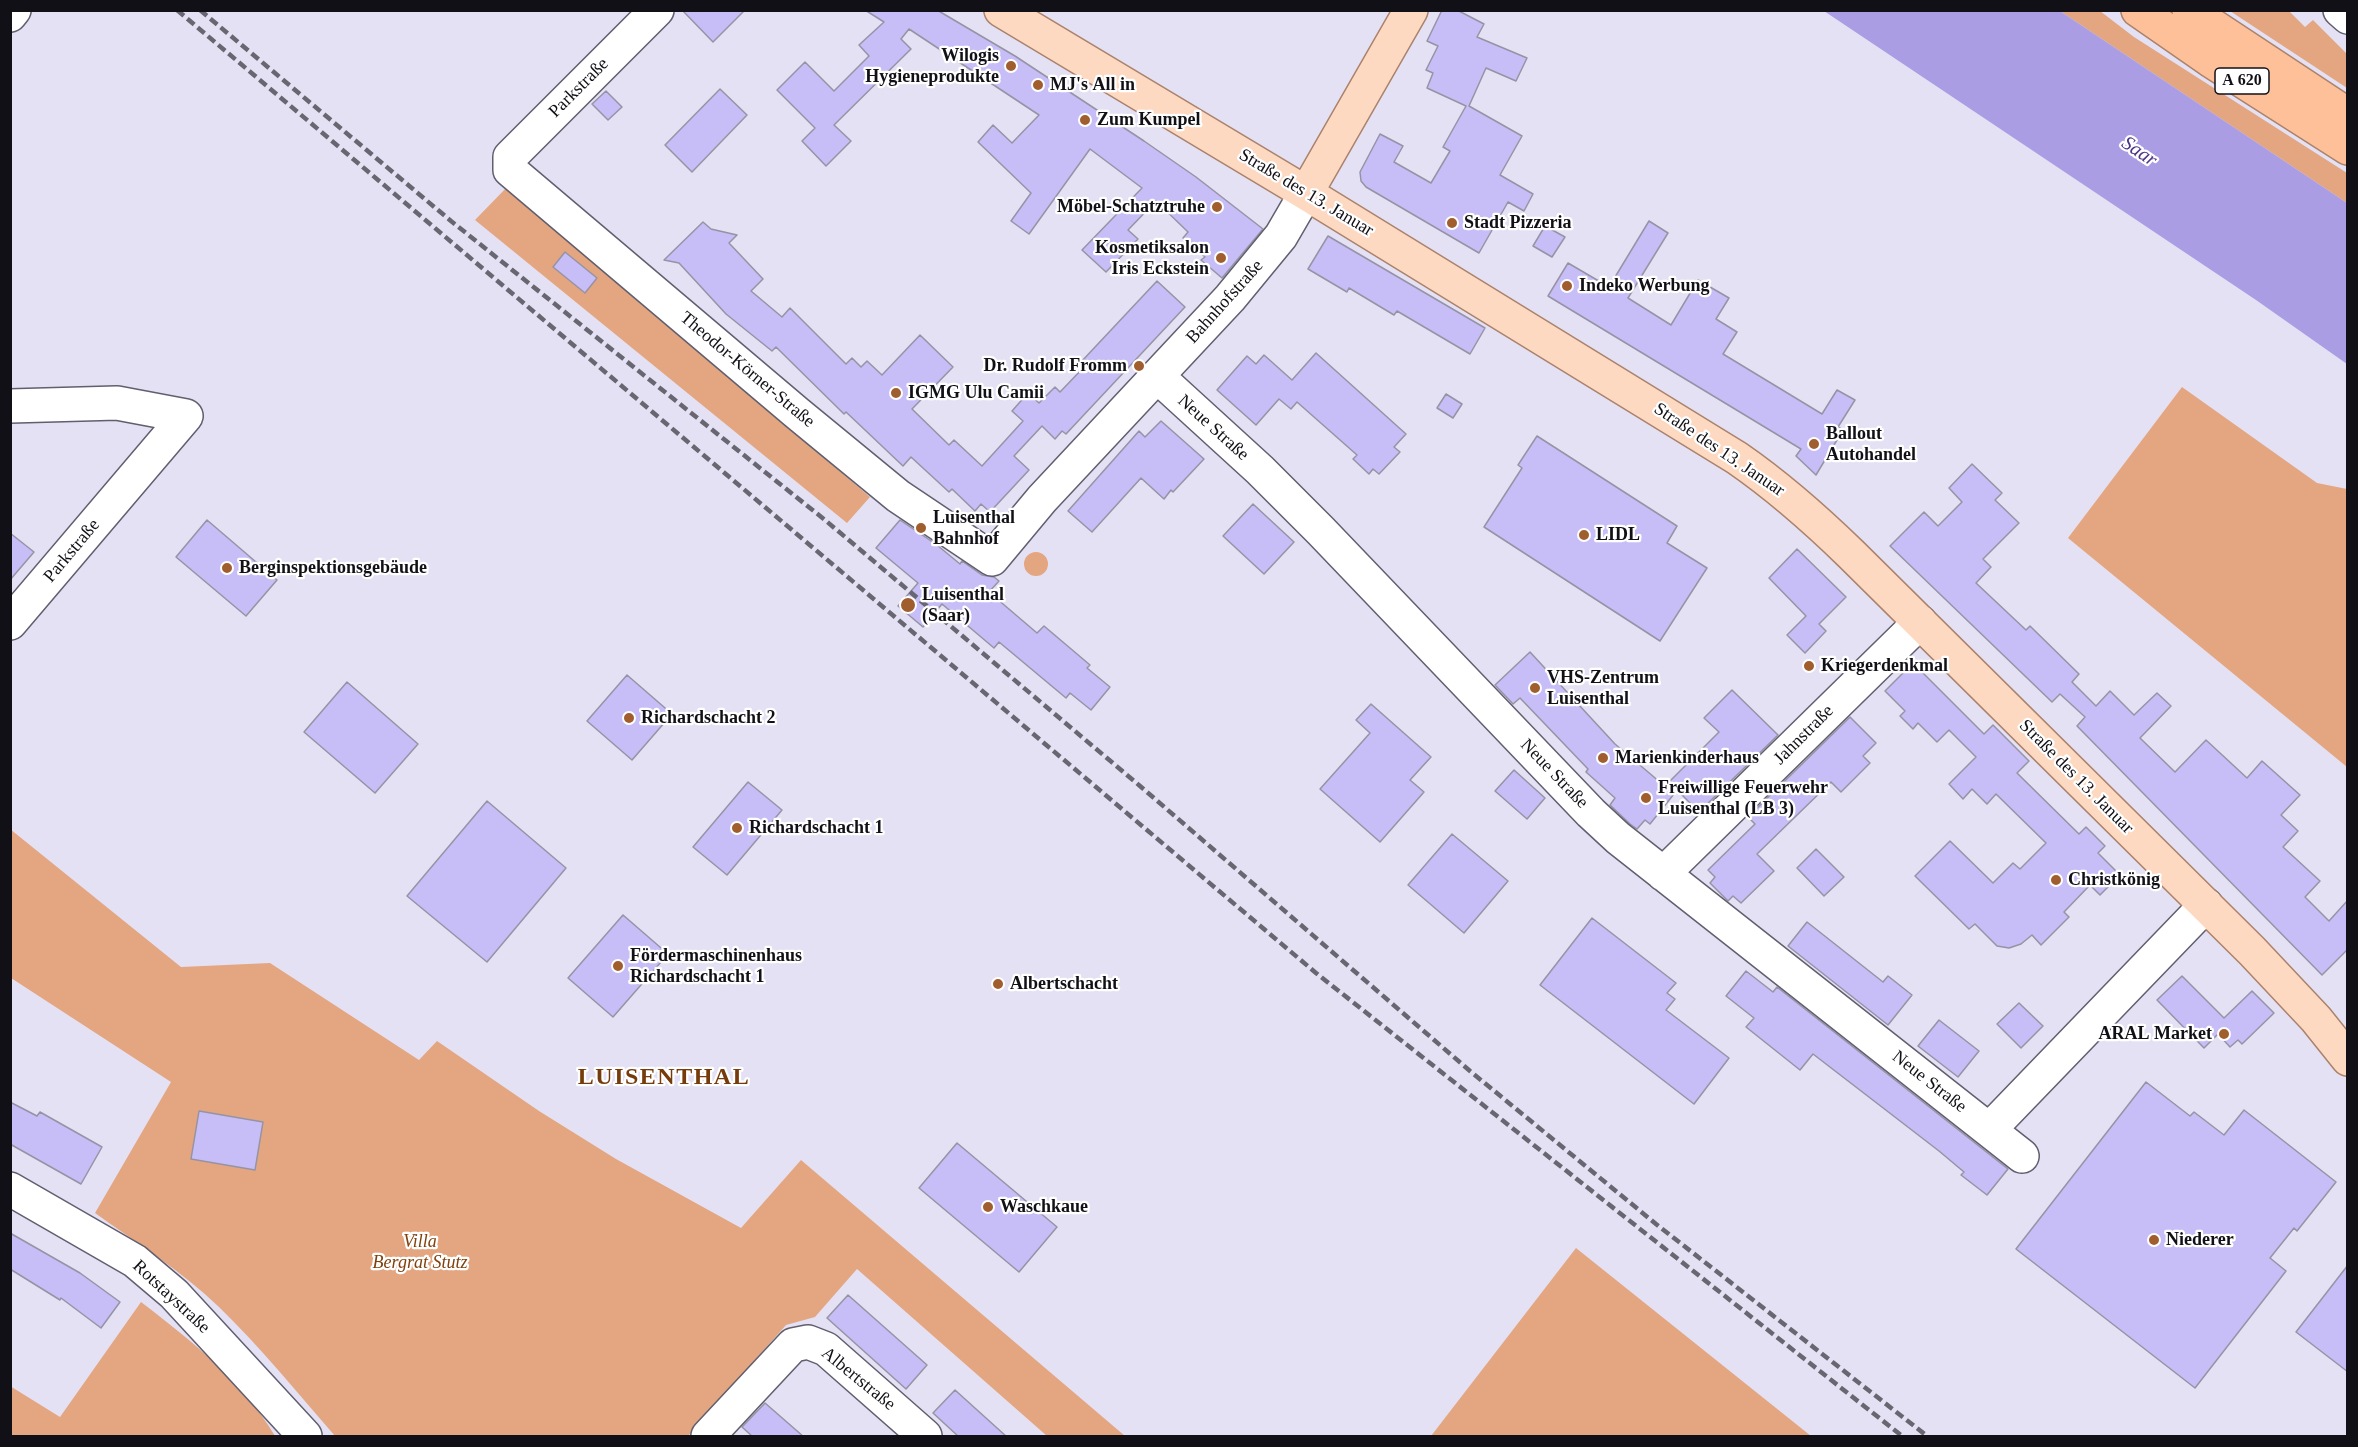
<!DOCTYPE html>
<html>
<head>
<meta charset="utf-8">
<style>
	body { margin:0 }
	#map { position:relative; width:2358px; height:1447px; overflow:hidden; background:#e4e1f4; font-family:"Times New Roman",serif }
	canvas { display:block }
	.frame { position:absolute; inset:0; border:12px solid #111016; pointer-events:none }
</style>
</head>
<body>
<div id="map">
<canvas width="2358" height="1447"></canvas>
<div class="frame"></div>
</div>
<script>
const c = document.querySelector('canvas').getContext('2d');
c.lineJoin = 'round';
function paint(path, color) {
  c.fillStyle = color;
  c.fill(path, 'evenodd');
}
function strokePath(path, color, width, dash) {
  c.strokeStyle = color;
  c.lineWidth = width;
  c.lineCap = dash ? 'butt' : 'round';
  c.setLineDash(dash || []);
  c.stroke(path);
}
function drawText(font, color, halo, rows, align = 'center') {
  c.font = font + ' "Times New Roman",serif';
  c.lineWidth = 4.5;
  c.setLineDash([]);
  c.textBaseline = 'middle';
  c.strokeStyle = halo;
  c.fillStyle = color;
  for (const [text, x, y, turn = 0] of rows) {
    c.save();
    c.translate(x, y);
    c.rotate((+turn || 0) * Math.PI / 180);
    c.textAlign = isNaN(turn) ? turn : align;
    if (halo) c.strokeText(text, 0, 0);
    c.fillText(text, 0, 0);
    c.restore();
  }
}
const green = new Path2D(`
	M2060 11H2100L2134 37 2347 173V203Z
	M2230 11H2289L2305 27 2313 20 2347 54V88Z
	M508 186 870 497 847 523 475 220Z
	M2182 387 2317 483 2347 489V767L2068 538Z
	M1024 564a12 12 0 1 1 24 0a12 12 0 1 1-24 0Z
	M10 829 181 967 270 963 419 1060 437 1041 539 1111 616 1159 741 1228 801 1160 1125 1436H1047L857 1269 815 1317 786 1325 688 1436H335C297 1392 260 1347 219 1307 181 1271 137 1243 95 1213L171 1082 11 978Z
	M1576 1248 1811 1436H1431Z
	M141 1302C192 1341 242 1381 275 1436H11L10 1386 60 1417Z`);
const water = new Path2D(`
	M1824 11H2060L2347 203V364L2256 300Z`);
const building = new Path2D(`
	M682 10H745L713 42Z
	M865 10H937L1015 56 1144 141 1196 177 1263 229 1222 278 1201 260 1205 257 1183 238 1188 232 1156 201 1128 230 1138 239 1106 272 1082 250 1142 188 1090 149 1029 234 1011 221 1031 193 978 142 993 125 1012 143 1039 115 909 29 901 39 911 49 834 125 851 141 826 166 802 141 815 128 777 90 805 62 834 91 869 56 859 45 884 22Z
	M1442 10H1457L1484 24 1477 37 1527 58 1516 81 1486 68 1469 106 1522 136 1500 175 1533 194 1524 211 1508 202 1479 253 1366 187 1361 181 1360 172 1380 134 1403 146 1394 162 1431 183 1450 151 1443 147 1466 106 1427 88 1433 73 1426 70 1438 46 1427 41Z
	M720 89 747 115 692 172 665 145Z
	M606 91 622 107 608 120 592 104Z
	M1649 221 1668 233 1628 298 1671 325 1698 280 1729 298 1716 319 1737 332 1723 354 1822 414 1837 390 1855 400 1838 427 1843 430 1816 475 1796 456 1801 449 1548 296 1568 263 1609 287Z
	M703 222 711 229 737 235 729 243 763 279 751 291 782 317 790 308 846 364 852 358 861 367 867 361 882 375 920 335 953 367 912 409 949 445 954 440 982 466 1023 421 1012 411 1028 393 1039 403 1055 387 1060 392 1085 366 1081 362 1157 281 1185 307 1066 434 1062 431 1055 439 1042 426 1014 456 1029 470 990 512 981 504 975 511 952 489 949 492 911 457 903 466 846 412 844 414 776 347 772 351 726 314 679 263 664 260Z
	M1545 226 1565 237 1552 257 1533 246Z
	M1328 236 1485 328 1470 354 1397 311 1394 315 1349 288 1347 292 1308 269Z
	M565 252 597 278 585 293 553 267Z
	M1316 353 1406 434 1394 447 1400 452 1379 474 1373 469 1369 474 1353 459 1357 455 1297 402 1291 409 1279 399 1256 425 1217 390 1247 356 1256 364 1264 355 1292 380Z
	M1446 394 1462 404 1453 418 1437 408Z
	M1161 421 1204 459 1173 492 1171 490 1164 499 1141 478 1092 532 1068 511 1139 431 1145 437Z
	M1537 436 1677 526 1667 543 1707 568 1660 641 1484 527 1522 468 1518 465Z
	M1972 464 2002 493 1995 500 2019 523 1983 559 1991 567 1976 583 2026 630 2030 626 2079 674 2072 682 2096 706 2110 691 2134 715 2157 693 2171 706 2140 738 2175 772 2206 740 2247 778 2262 761 2300 795 2281 815 2298 831 2283 847 2320 881 2305 897 2329 921 2348 900V949L2322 975 2077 726 2085 717 2060 694 2052 702 1890 546 1924 512 1938 526 1962 502 1949 488Z
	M1253 504 1294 542 1264 574 1223 536Z
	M207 520 277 580 246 616 176 557Z
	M900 520 937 545 960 564 962 561 982 575 994 577 999 581 989 592 1037 633 1044 626 1090 665 1087 668 1110 687 1091 710 1070 693 1066 698 999 642 994 648 942 604 923 627 898 606 918 583 876 548Z
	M10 533 34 552 10 580Z
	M1797 549 1846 597 1819 624 1826 631 1805 653 1787 635 1806 616 1769 578Z
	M1530 652 1615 744 1674 794 1650 824 1645 820 1637 829 1630 824 1610 805 1615 798 1586 772 1588 769 1520 698 1513 704 1495 685Z
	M1913 663 1984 734 1993 725 2029 761 2017 773 2079 834 2086 827 2105 846 2098 853 2120 875 2100 895 2090 885 2064 912 2069 917 2041 945 2032 935 2021 944 2009 948 1997 946 1975 924 1969 929 1915 876 1950 841 1993 883 2013 863 2020 869 2046 843 1996 794 1987 804 1972 789 1963 799 1949 784 1976 757 1949 730 1937 742 1918 723 1913 729 1900 716 1905 711 1885 691Z
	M627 675 672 714 632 760 587 721Z
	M347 682 418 744 375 793 304 732Z
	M1732 690 1778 735 1699 812 1669 782 1719 732 1704 718Z
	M1371 704 1431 757 1410 780 1424 792 1380 842 1320 789 1370 733 1356 720Z
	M1850 717 1876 743 1863 756 1870 763 1841 792 1831 782 1757 854 1774 871 1741 903 1733 896 1728 901 1710 883 1715 877 1708 870 1755 824 1748 817Z
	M1514 770 1545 798 1527 819 1495 791Z
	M748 782 782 810 727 875 693 847Z
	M487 801 566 868 487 962 407 896Z
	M1452 834 1508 881 1464 933 1408 885Z
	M1816 849 1844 877 1824 896 1797 868Z
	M623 915 668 954 613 1017 568 978Z
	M1592 918 1676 983 1667 993 1675 999 1666 1010 1729 1058 1694 1104 1540 985Z
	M1807 922 1883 982 1888 976 1912 995 1888 1025 1788 946Z
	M1746 971 1773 992 1777 987 2008 1169 1987 1195 1961 1175 1964 1172 1939 1151 1813 1054 1800 1070 1746 1027 1754 1018 1726 996Z
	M2182 976 2224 1018 2252 991 2274 1013 2242 1044 2238 1040 2230 1047 2218 1034 2204 1048 2157 1000Z
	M2019 1003 2043 1026 2021 1048 1997 1024Z
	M1939 1020 1979 1051 1958 1077 1918 1046Z
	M2146 1082 2190 1116 2194 1112 2224 1135 2244 1110 2336 1182 2297 1231 2294 1228 2270 1258 2286 1271 2195 1388 2016 1249Z
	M10 1102 37 1116 40 1112 102 1147 81 1184 10 1144Z
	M199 1111 263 1122 255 1170 191 1159Z
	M957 1143 1057 1227 1019 1272 919 1188Z
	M10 1233 80 1273 120 1302 101 1328 61 1298 60 1300 10 1269Z
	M2348 1265V1372L2296 1332Z
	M848 1295 927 1365 906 1389 827 1318Z
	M955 1390 1007 1437H959L933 1413Z
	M765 1403 804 1437H753L742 1427Z`);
const minor = new Path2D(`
	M657 10 510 157V170L797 413 898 496 992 559 1042 499 1230 298 1281 236 1306 193
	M2340 10 2348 17
	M10 15 14 10
	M1157 376 1260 470 1321 531 1591 813 1618 838 2022 1156
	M10 406 117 403 186 416 10 623
	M1663 874 1920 622
	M1990 1129 2206 905
	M10 1189 135 1261 174 1294 305 1436
	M708 1436 793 1345 808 1342 826 1349 925 1436`);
const major = new Path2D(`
	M1001 10 1306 193 1737 458C1779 487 1815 519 1851 554L2252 951 2316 1019 2348 1059
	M1306 193 1411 10`);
const highway = new Path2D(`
	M2138 10 2210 60 2348 148
	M2189 10 2348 115`);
const rail = new Path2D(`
	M177 10 1316 973 1902 1436
	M200 10 451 221 825 520 1140 786 1470 1071 1656 1224 1927 1436`);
const markers = [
	[1011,66,6,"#a05d2d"],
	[1038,85,6,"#a05d2d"],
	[1085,120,6,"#a05d2d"],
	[1217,207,6,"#a05d2d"],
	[1452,223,6,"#a05d2d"],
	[1221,258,6,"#a05d2d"],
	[1567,286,6,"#a05d2d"],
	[1139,366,6,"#a05d2d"],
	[896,393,6,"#a05d2d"],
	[1814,444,6,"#a05d2d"],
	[921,528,6,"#a05d2d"],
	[1584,535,6,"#a05d2d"],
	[227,568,6,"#a05d2d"],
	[908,605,8,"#a05d2d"],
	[1809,666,6,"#a05d2d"],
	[1535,688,6,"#a05d2d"],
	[629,718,6,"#a05d2d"],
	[1603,758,6,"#a05d2d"],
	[1646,798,6,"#a05d2d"],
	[737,828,6,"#a05d2d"],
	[2056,880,6,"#a05d2d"],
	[618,966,6,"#a05d2d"],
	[998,984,6,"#a05d2d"],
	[2224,1034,6,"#a05d2d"],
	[988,1207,6,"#a05d2d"],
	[2154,1240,6,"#a05d2d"]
];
const shields = [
	[2242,81,54]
];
const shieldNames = [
	["A 620",2242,81]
];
const poiNames = [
	["Wilogis",999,56,"right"],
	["Hygieneprodukte",999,77,"right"],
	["MJ's All in",1050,85],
	["Zum Kumpel",1097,120],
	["Möbel-Schatztruhe",1205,207,"right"],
	["Stadt Pizzeria",1464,223],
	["Kosmetiksalon",1209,248,"right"],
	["Iris Eckstein",1209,269,"right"],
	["Indeko Werbung",1579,286],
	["Dr. Rudolf Fromm",1127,366,"right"],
	["IGMG Ulu Camii",908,393],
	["Ballout",1826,434],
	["Autohandel",1826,455],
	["Luisenthal",933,518],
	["Bahnhof",933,539],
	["LIDL",1596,535],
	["Berginspektionsgebäude",239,568],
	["Luisenthal",922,595],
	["(Saar)",922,616],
	["Kriegerdenkmal",1821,666],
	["VHS-Zentrum",1547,678],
	["Luisenthal",1547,699],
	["Richardschacht 2",641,718],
	["Marienkinderhaus",1615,758],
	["Freiwillige Feuerwehr",1658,788],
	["Luisenthal (LB 3)",1658,809],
	["Richardschacht 1",749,828],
	["Christkönig",2068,880],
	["Fördermaschinenhaus",630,956],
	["Richardschacht 1",630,977],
	["Albertschacht",1010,984],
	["ARAL Market",2212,1034,"right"],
	["Waschkaue",1000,1207],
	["Niederer",2166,1240]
];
const streetNames = [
	["Parkstraße",579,88,-45],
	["Straße des 13. Januar",1306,193,31],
	["Bahnhofstraße",1225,302,-48],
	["Theodor-Körner-Straße",747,370,40],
	["Neue Straße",1213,428,42],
	["Straße des 13. Januar",1719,450,34],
	["Parkstraße",72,551,-50],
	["Jahnstraße",1804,735,-45],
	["Neue Straße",1554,774,46],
	["Straße des 13. Januar",2076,777,45],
	["Neue Straße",1929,1082,38],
	["Rotstaystraße",171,1297,43],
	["Albertstraße",858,1379,39]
];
const parkNames = [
	["Villa",420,1242],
	["Bergrat Stutz",420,1263]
];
const waterNames = [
	["Saar",2139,152,34]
];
const districtNames = [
	["LUISENTHAL",664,1078]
];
paint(green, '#e3a680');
paint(water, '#aa9de4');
paint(building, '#c7bdf7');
strokePath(building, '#9693a5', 1.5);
strokePath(minor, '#615e6e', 36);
strokePath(major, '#ab826b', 36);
strokePath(highway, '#ab826b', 36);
strokePath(minor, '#fff', 33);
strokePath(major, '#fed9c2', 33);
strokePath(highway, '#fec099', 33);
strokePath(rail, '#686671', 4.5, [9, 4.5]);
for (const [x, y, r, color] of markers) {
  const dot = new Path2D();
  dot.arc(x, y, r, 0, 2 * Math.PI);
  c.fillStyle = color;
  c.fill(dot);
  strokePath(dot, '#fff', 2);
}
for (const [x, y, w] of shields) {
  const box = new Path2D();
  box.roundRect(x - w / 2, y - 13, w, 26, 4.5);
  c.fillStyle = '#fff';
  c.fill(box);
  strokePath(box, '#111016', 1.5);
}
drawText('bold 16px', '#111016', null, shieldNames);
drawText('bold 18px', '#111016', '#fff', poiNames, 'left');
drawText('18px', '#111016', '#fff', streetNames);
drawText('italic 18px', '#80410d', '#fff', parkNames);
drawText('italic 20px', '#4e3689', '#fff', waterNames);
c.letterSpacing = '1.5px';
drawText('bold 24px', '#763b0a', '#fff', districtNames);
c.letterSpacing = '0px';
</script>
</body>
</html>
